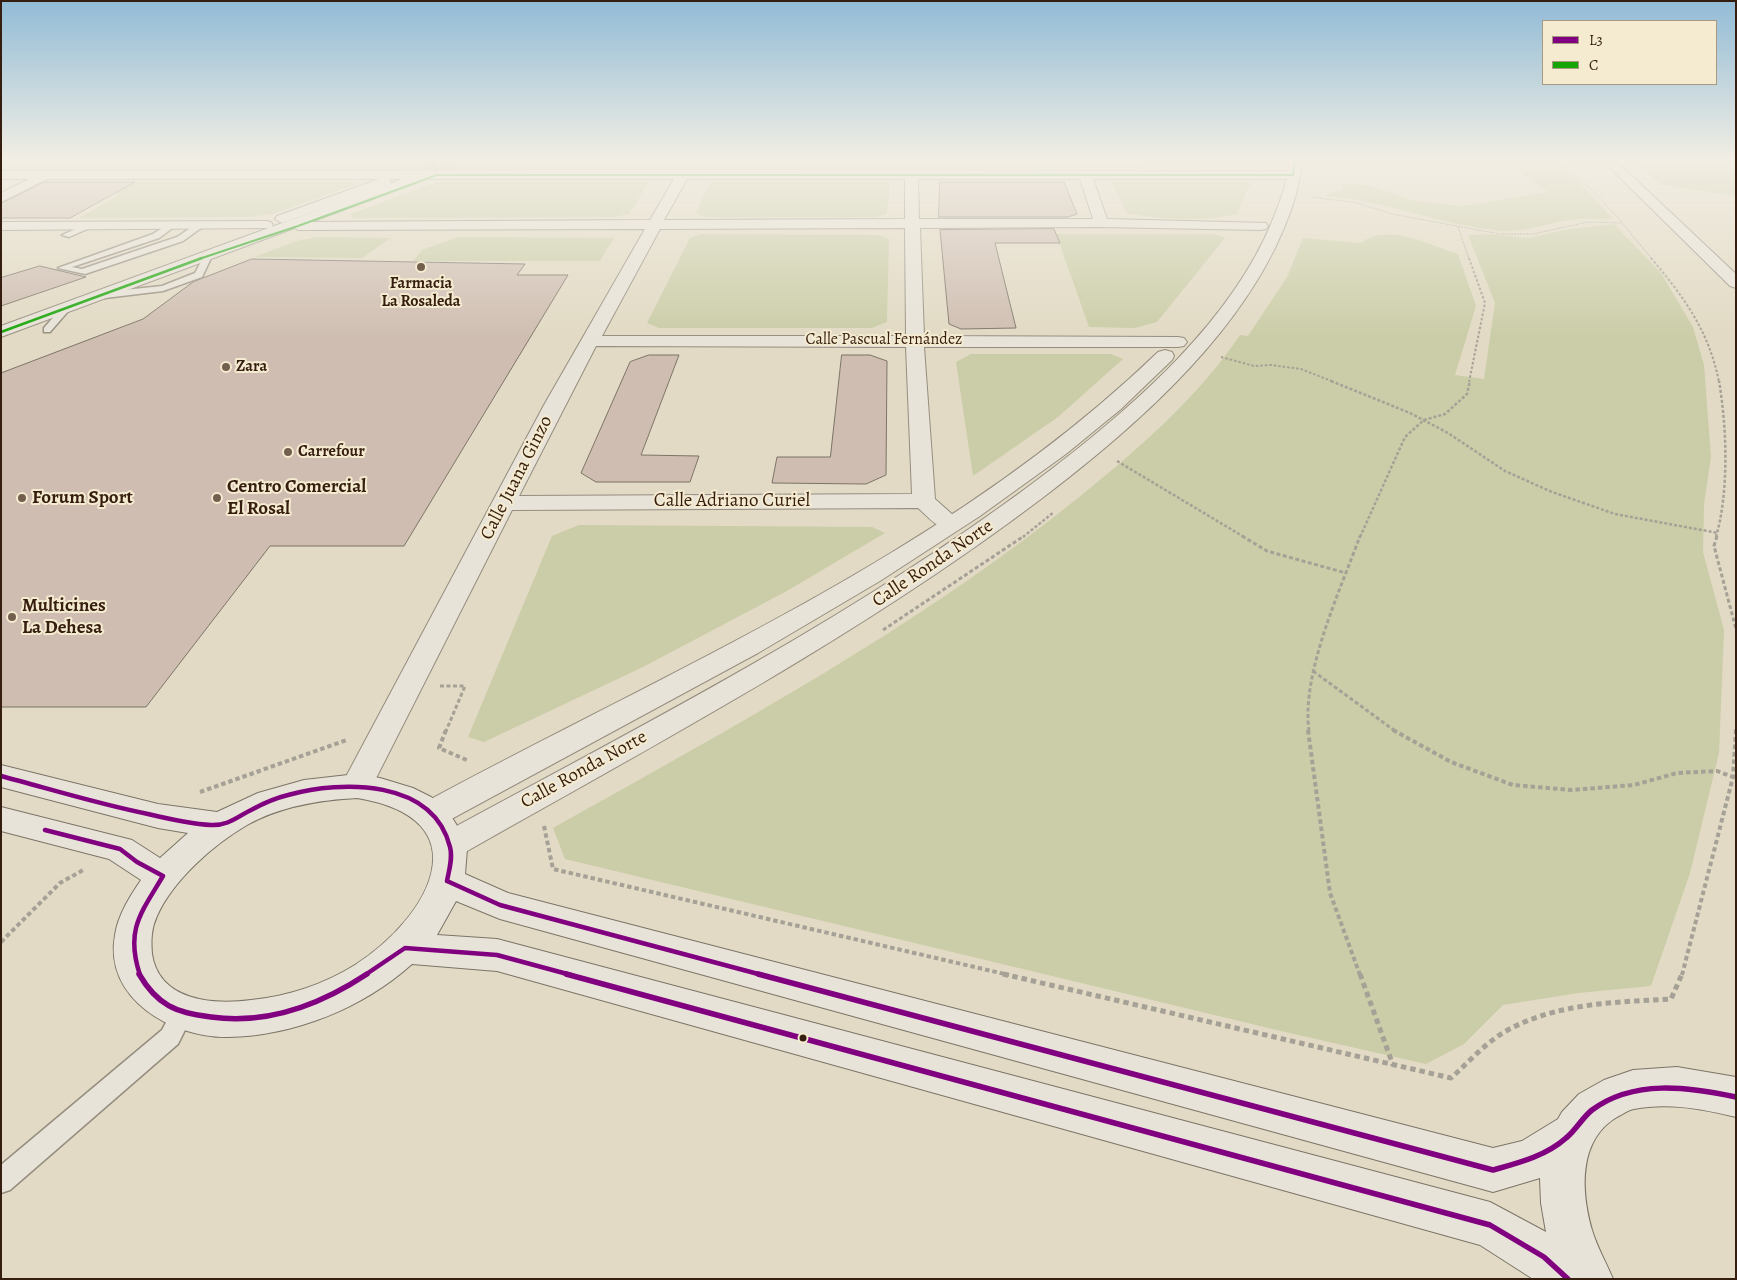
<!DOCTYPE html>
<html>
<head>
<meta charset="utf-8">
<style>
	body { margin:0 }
	#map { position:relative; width:1737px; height:1280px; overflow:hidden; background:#e2dac4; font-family:Alegreya,serif }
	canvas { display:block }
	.frame { position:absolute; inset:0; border:2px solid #351d0f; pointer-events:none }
	.legend { position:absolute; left:1542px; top:20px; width:175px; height:65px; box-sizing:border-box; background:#f5ebd0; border:1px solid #a89983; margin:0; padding:6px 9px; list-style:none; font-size:15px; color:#351d0f }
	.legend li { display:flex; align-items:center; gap:10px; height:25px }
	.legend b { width:25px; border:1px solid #a89983 }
</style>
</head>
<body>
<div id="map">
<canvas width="1737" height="1280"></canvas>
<div class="frame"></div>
<ul class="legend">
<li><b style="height:6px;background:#800080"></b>L3</li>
<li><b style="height:6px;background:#15a506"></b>C</li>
</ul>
</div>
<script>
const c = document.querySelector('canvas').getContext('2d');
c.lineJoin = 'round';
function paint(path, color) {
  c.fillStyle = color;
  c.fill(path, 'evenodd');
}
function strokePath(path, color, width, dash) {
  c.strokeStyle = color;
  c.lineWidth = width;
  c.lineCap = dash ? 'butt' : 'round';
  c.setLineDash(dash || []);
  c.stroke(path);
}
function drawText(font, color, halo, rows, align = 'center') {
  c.font = font + ' Alegreya,serif';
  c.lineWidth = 4;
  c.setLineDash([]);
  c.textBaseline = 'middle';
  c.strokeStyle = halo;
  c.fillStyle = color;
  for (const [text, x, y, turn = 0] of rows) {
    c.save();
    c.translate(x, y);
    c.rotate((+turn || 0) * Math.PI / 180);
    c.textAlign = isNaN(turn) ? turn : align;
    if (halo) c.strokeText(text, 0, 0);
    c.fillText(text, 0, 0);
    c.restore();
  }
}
const green = new Path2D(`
	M1 160H1151C1147 170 1133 170 1123 172H1034L1033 169 1 171Z
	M1171 160H1255L1253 167H1165Z
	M1528 160H1559L1613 219C1601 219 1589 218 1578 219 1552 221 1530 232 1503 231 1442 226 1385 200 1323 196L1343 189 1342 184 1367 185 1415 201 1462 206 1547 192 1518 171 1560 170 1549 164Z
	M1632 160H1736V196L1661 185Z
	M135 182H363L272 214 249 217 79 218 117 196 116 192Z
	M436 182H649L629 214 614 217 354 218 350 214Z
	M710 182H890L887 214 876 217H704L696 213Z
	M1111 182H1251L1237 214C1210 221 1155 220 1127 213Z
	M1614 224 1661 273 1693 327 1704 365 1711 457 1704 504 1703 552 1724 630 1719 753 1690 873 1651 986 1578 993 1503 1005 1464 1044 1426 1064 1281 1031 565 859 553 828C733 727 917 628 1078 498 1137 450 1198 398 1240 335L1248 336 1287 277 1303 238 1361 243C1388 222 1429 245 1458 254L1476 306 1455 375 1484 379 1495 303 1468 235 1486 234 1529 238 1564 230Z
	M701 234 878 235 889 239 887 322 872 328H659L647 323 690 238Z
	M1056 234H1215L1225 238 1157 322 1135 328 1089 327Z
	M318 237 391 238 362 258 255 257 296 241Z
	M458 237 614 238 600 261H413L422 250Z
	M971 354H1111L1123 359 1058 417 973 476 956 362Z
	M579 525 872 527 885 533 785 592 643 667 484 742 468 737 552 536Z`);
const building = new Path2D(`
	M45 182H135L70 218H1V204Z
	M940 182H1064L1077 214 1068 217H939Z
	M1054 229 1060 243H995L1016 328 961 329 949 324 940 230Z
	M252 259 525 264 517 275H568L404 546H270L146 707H1V373L143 319 193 282Z
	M40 266 86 277 1 306V278Z
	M649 355H679L641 455 699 456 690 482H596L581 473 630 362Z
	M842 355H870L887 361 886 475 866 484 772 483 777 457H830Z`);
const tertiaryTunnel = new Path2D(`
	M403 179 456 160`);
const pathFar5 = new Path2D(`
	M1563 160 1622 222
	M1311 197 1358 203 1392 214 1500 234H1533L1588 222 1622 223 1652 259
	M1458 227 1469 259`);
const pathFar4 = new Path2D(`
	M1469 258 1485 303 1469 382
	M1651 258C1684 297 1709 331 1719 382
	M1221 357 1254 366 1271 365 1301 369 1334 382`);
const pathFar3 = new Path2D(`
	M1331 381 1410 413 1448 433 1505 471 1552 492 1615 514 1718 533
	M1117 461 1244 537
	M1023 537 1054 512
	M1360 537 1405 437 1424 420 1445 414 1467 394 1470 381
	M1716 537C1729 492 1727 428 1719 381`);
const pathFar2 = new Path2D(`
	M1242 536 1267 551 1346 573
	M1717 536 1714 546 1736 629
	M883 630 1024 536
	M1313 671 1395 731
	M440 686H465L446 731
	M1309 731C1301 674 1340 591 1360 536
	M1736 731V729`);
const pathFar1 = new Path2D(`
	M446 730 439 748 469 761
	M1308 730 1330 893 1360 975
	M1393 730 1451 762 1513 785 1572 790 1634 785 1677 773 1717 771 1733 777
	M200 792 347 740
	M544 826 553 869 1009 975
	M1 942 60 883 85 869
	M1682 975 1733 777 1736 730`);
const path = new Path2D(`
	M1003 974 1451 1078C1469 1062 1485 1043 1506 1031 1556 1003 1616 1002 1671 999L1682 974
	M1360 974 1393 1065`);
const service = new Path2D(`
	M198 223 205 225 183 241 85 274 58 268 153 234 168 224 175 226 159 238 72 267 82 269 177 237Z
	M87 224 94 226 69 237 62 235Z
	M208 253 212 256 202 277 163 291 105 298 100 295 105 292 162 286 195 273 204 256Z
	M62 307 70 309 50 332H44V328Z
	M182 1005 190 1007 193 1014 178 1044 10 1190 1 1193V1165L162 1030 174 1007Z`);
const minor = new Path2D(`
	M683 170 1293 171 1299 175 1293 179H1093L1107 219 1266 223 1268 226 1266 229 1261 230 1101 227 920 228 924 336 1178 337 1184 338 1187 342 1184 346 1178 347H924L935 499 963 524 959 529C941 534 931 519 918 508L512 510 368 794 357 798 346 794 341 786 544 405 645 229 298 230 291 226 298 222 650 220 674 179H390V184L282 223 275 219 277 216 379 179H47L1 202V193L29 179H1V171ZM687 179H905V219L664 220ZM918 179H1080L1093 219H919ZM905 228 906 336H602L660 229ZM596 346 906 347 912 494 519 496Z
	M266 221 271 222 273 225 271 228 1 230V222Z`);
const tertiary = new Path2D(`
	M1289 160H1301C1301 189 1288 220 1276 246 1227 347 1129 432 1041 499 860 636 659 742 462 854L450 858 438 854 433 845 438 836C648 722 862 614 1053 468 1135 405 1230 322 1271 224 1279 204 1288 183 1289 160Z
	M1602 160H1615L1736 274V288L1730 286Z
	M416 174 421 175 422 178 421 181 1 337V326Z
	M1165 350 1172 352 1174 356 1172 360 1121 409 1066 454 980 516 880 581 758 653 444 823 432 826 420 823 415 814 420 805C672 668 949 554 1158 352Z`);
const secondary = new Path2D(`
	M1 765 158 804 217 812 258 793 304 780 357 774 380 778 413 788 431 797 446 808 461 832 467 849 465 874 508 893 1493 1148 1522 1141 1558 1119 1562 1112 1579 1094 1604 1080 1633 1070 1677 1067 1736 1077V1117C1703 1109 1668 1102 1634 1109 1628 1110 1623 1114 1617 1117 1578 1140 1581 1191 1592 1230 1597 1247 1606 1262 1613 1279H1533L1480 1245 497 971 412 964C363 1008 294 1036 228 1037 173 1038 103 999 115 935 118 915 130 896 141 880L109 859 1 831V807L132 840 160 858 188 833 158 828 1 787ZM357 798C484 819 430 917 355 965 323 985 288 996 251 1000 213 1005 159 1001 152 954 151 941 151 929 157 916 173 880 213 845 247 825 281 806 319 800 357 798ZM456 901 500 919 1493 1192 1540 1178 1541 1203 1546 1232 1490 1202 497 939 437 935Z`);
const bus1Far1 = new Path2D(`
	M1 776C50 789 98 804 148 814 169 819 190 824 211 825 229 826 238 816 253 809 264 803 276 798 288 795 342 780 433 779 450 847 453 858 449 870 447 881L500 905 762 975
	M45 830 120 849 137 862 163 876C141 913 125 930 140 975
	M365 975 405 948 497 955 571 975`);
const bus1 = new Path2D(`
	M139 974C157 1005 176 1013 211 1017 267 1025 320 1005 367 974
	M566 974 1490 1225 1544 1257 1568 1279
	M758 974 1493 1170C1518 1163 1546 1156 1566 1138 1576 1130 1582 1118 1592 1110 1634 1079 1688 1087 1736 1097`);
const bus2Far1 = new Path2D(`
	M199 259 298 226 437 175H1293L1295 160`);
const bus2 = new Path2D(`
	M1 332 202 258`);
const markers = [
	[421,267,5,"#725f4e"],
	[226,367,5,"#725f4e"],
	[288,452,5,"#725f4e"],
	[22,498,5,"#725f4e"],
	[217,498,5,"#725f4e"],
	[12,617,5,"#725f4e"],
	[803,1038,4.5,"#351d0f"]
];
const farPoinames = [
	["Farmacia",421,284,"center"],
	["La Rosaleda",421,302,"center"],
	["Zara",236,367],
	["Carrefour",298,452]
];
const farStreetnames = [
	["Calle Pascual Fernández",884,340]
];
const streetNames = [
	["Calle Juana Ginzo",517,478,-63],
	["Calle Adriano Curiel",732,501],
	["Calle Ronda Norte",933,564,-34],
	["Calle Ronda Norte",584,770,-29]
];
const poiNames = [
	["Centro Comercial",227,487],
	["El Rosal",227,509],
	["Forum Sport",32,498],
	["Multicines",22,606],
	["La Dehesa",22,628]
];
paint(green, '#cacda7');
paint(building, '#cfbdb1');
strokePath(building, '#7c7467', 1);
strokePath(tertiaryTunnel, '#bfb4a0', 14, [14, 7]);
strokePath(service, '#958d7f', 3);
strokePath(minor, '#958d7f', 2);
strokePath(tertiary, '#958d7f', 2);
strokePath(secondary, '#7c7467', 2);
strokePath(pathFar5, '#a6a197', 1, [2, 1]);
strokePath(pathFar4, '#a6a197', 2, [2.5, 2]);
strokePath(pathFar3, '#a6a197', 2.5, [3, 2]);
strokePath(pathFar2, '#a6a197', 3, [4, 2.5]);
strokePath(pathFar1, '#a6a197', 4, [4.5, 3]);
strokePath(path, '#a6a197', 5, [5.5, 4]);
paint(service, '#e8e3d8');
paint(minor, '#e8e3d8');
paint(tertiary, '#e8e3d8');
paint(secondary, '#e8e3d8');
strokePath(bus1Far1, '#800080', 4.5);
strokePath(bus1, '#800080', 5.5);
strokePath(bus2Far1, '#15a506', 2);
strokePath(bus2, '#15a506', 2.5);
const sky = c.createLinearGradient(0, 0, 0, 339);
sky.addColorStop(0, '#91bbd6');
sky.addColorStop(0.47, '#f2eee4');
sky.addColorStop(1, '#f2eee400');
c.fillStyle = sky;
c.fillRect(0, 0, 1737, 339);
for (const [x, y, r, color] of markers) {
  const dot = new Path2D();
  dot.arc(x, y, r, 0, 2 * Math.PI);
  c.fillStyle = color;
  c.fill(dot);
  strokePath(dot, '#f5ebd0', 2);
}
drawText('bold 16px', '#351d0f', '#f5ebd0', farPoinames, 'left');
drawText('16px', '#351d0f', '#f5ebd0', farStreetnames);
drawText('19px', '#351d0f', '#f5ebd0', streetNames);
drawText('bold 19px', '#351d0f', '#f5ebd0', poiNames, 'left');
</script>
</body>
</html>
